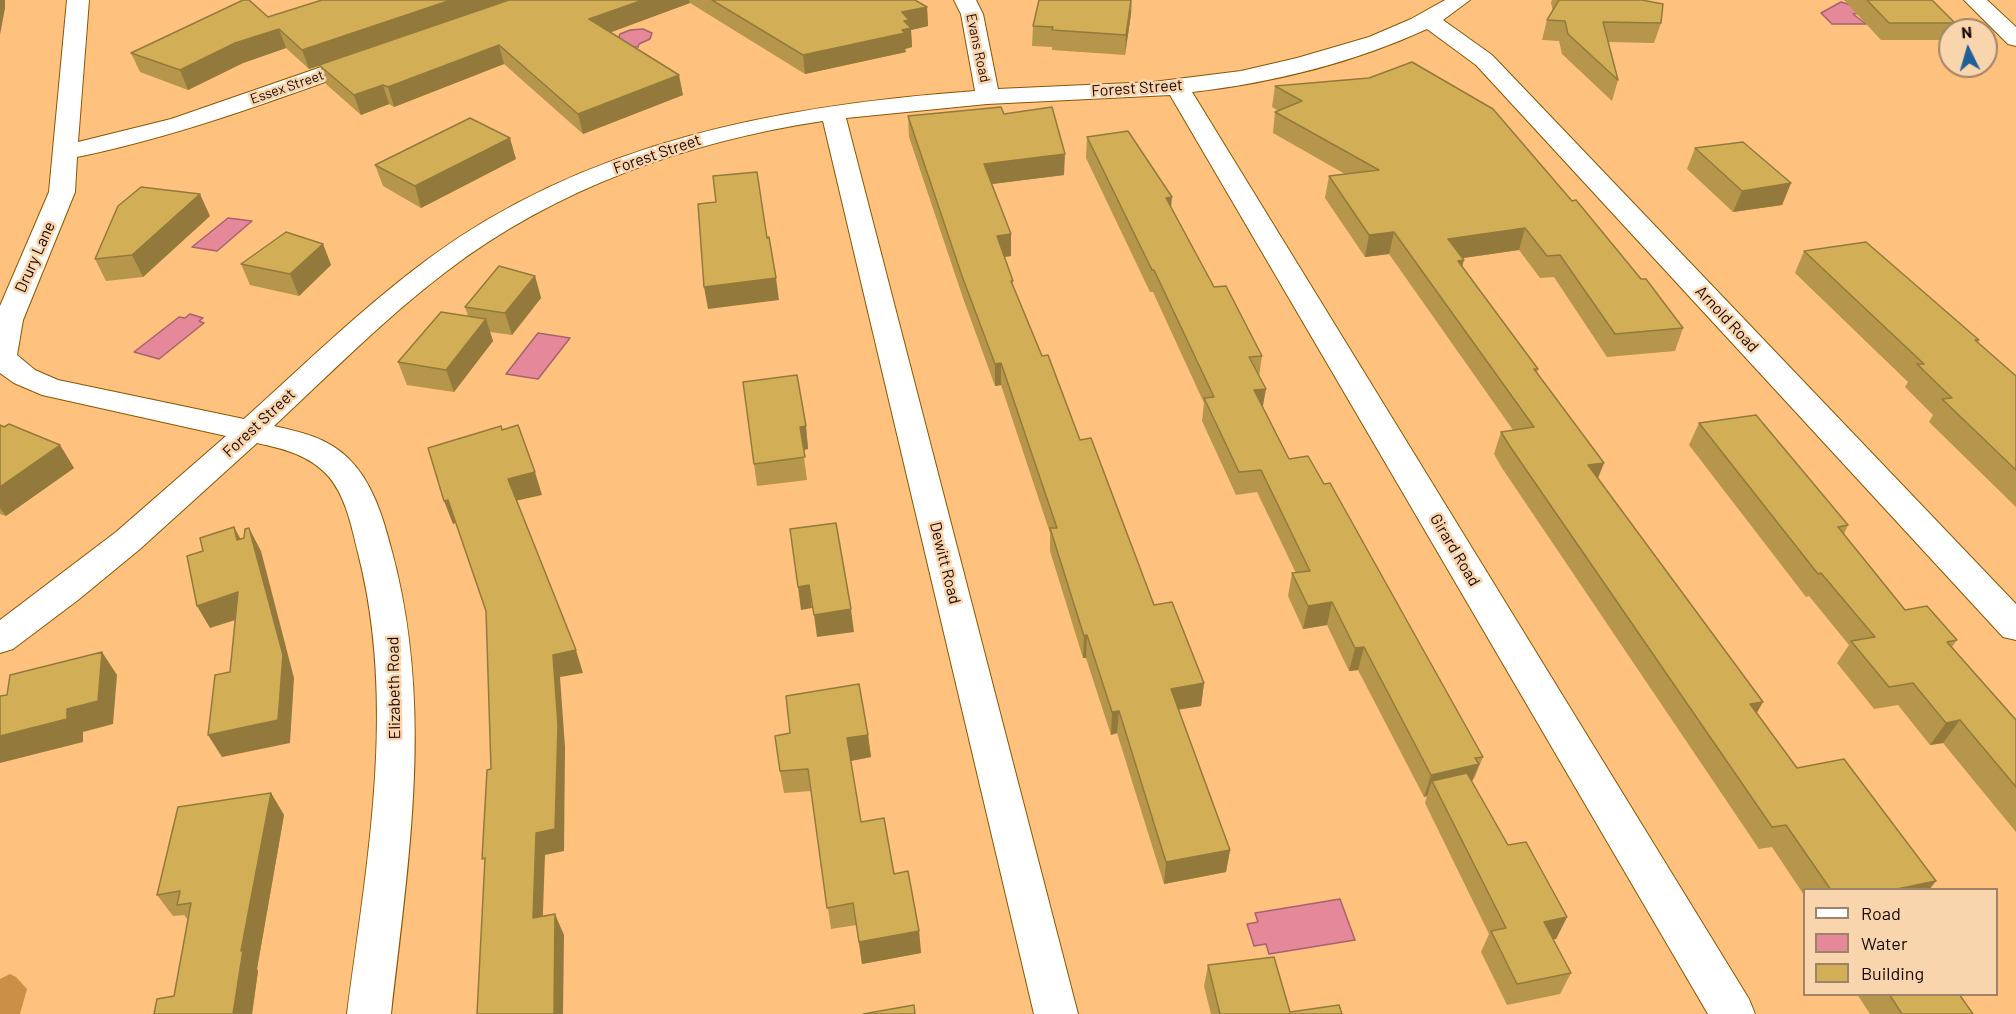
<!DOCTYPE html>
<html>
<head>
<meta charset="utf-8">
<style>
	body { margin:0 }
	#map { position:relative; width:2016px; height:1014px; overflow:hidden; background:#fec17e; font-family:Barlow,sans-serif }
	canvas { display:block }
	.legend { position:absolute; left:1803px; top:888px; width:195px; height:108px; box-sizing:border-box; background:#f9d5ae; border:2px solid #9f8368; margin:0; padding:8px 10px; list-style:none; font-size:18px; color:#180800 }
	.legend li { display:flex; align-items:center; gap:12px; height:30px }
	.legend b { width:30px; border:2px solid #9f8368 }
	.north { position:absolute; left:1938px; top:18px; width:60px; height:60px; box-sizing:border-box; background:#f9d5ae; border:2px solid #9f8368; border-radius:50%; rotate:355deg; font-size:16px; font-weight:700; line-height:24px; text-align:center; color:#180800 }
	.north::after { content:''; display:block; margin:auto; width:21px; height:27px; background:#216096; clip-path:polygon(50% 0,100% 100%,50% 72%,0 100%) }
</style>
</head>
<body>
<div id="map">
<canvas width="2016" height="1014"></canvas>
<ul class="legend">
<li><b style="height:8px;background:#fff"></b>Road</li>
<li><b style="height:16px;background:#e58899"></b>Water</li>
<li><b style="height:16px;background:#d2af56"></b>Building</li>
</ul>
<div class="north">N</div>
</div>
<script>
const c = document.querySelector('canvas').getContext('2d');
c.lineJoin = 'round';
function paint(path, color) {
  c.fillStyle = color;
  c.fill(path, 'evenodd');
}
function strokePath(path, color, width, dash) {
  c.strokeStyle = color;
  c.lineWidth = width;
  c.lineCap = dash ? 'butt' : 'round';
  c.setLineDash(dash || []);
  c.stroke(path);
}
function drawText(font, color, halo, rows, align = 'center') {
  c.font = font + ' Barlow,sans-serif';
  c.lineWidth = 5;
  c.setLineDash([]);
  c.textBaseline = 'middle';
  c.strokeStyle = halo;
  c.fillStyle = color;
  for (const [text, x, y, turn = 0] of rows) {
    c.save();
    c.translate(x, y);
    c.rotate((+turn || 0) * Math.PI / 180);
    c.textAlign = isNaN(turn) ? turn : align;
    if (halo) c.strokeText(text, 0, 0);
    c.fillText(text, 0, 0);
    c.restore();
  }
}
const green = new Path2D(`
	M10 974 16 977 27 989 20 1014H0V979Z`);
const water = new Path2D(`
	M1841 2 1857 7 1862 13 1853 14 1866 24H1832L1821 13Z
	M643 29 652 33 650 39 639 44 638 47H625L618 40 620 34 630 30Z
	M228 218 252 221 217 251 192 247Z
	M190 314 203 318 199 321 204 323 159 359 134 352 179 317 185 318Z
	M538 333 570 338 538 379 506 374Z
	M1340 899 1355 940 1269 954 1266 944 1254 946 1247 924 1258 922 1255 913Z`);
const street = new Path2D(`
	M67 0H89L78 142 171 119 356 55 364 53 372 55 375 60 372 65C275 100 179 136 77 157L75 192 23 320 17 355 35 370 58 380 244 419C304 365 363 307 428 259 588 141 782 105 975 91L961 14 954 0H976L983 14 998 89 1153 82 1241 71 1297 58 1369 37 1411 19 1445 0H1470L1443 20 1492 55 2016 604V640L2003 637 1476 65 1427 29C1355 62 1272 83 1192 92L1749 999 1755 1014H1708L1170 95 987 104 846 118 1078 1014H1034L823 121C689 141 556 188 447 271 385 318 331 373 274 426 301 432 328 438 348 458 372 481 383 517 391 548 434 704 409 856 391 1014H347C367 861 397 705 358 553 352 528 346 497 329 477 310 455 284 449 257 443L140 549 78 600 13 649 0 653V620L116 532 226 436 42 395 14 383 0 373V306L49 192Z
	M1964 0H1987L2016 27V46L2008 44Z`);
const wall = new Path2D(`
	M322 0H915L927 7 928 26 911 30 912 47 905 49 906 52 805 74 690 3 610 32 683 95 583 134 504 64 394 107 389 104 361 115 326 84 320 66 309 69 286 48 243 63 188 90 140 72 131 53 268 17Z
	M1552 0H1642L1661 23 1654 43 1608 42 1618 80 1612 101 1562 54 1559 41 1542 40 1547 20 1553 11 1551 3Z
	M1844 0H1932L1955 23 1952 30H1950V35L1947 40H1881Z
	M1131 14 1125 55 1052 50V47L1032 46 1033 26Z
	M1275 86 1641 279 1683 328 1675 351 1607 357 1554 277 1540 278 1519 250 1462 258V267L1538 369 1537 373 1604 463 1598 478 1757 714 1797 768 1929 890H1804V895L1772 847 1759 849 1502 468 1494 454 1501 432 1513 430 1389 254 1365 257 1325 198 1329 176 1345 174 1273 133 1275 112 1279 111 1272 107Z
	M1004 114 1064 175 992 184 1011 234V256L1004 257 1013 281V287L1042 356 1154 605 1204 683 1201 706 1178 710 1230 850 1226 872 1164 884 1117 733 1111 735 1086 658H1083L1050 551V533L1001 385 995 386 963 298 909 137 908 116Z
	M1087 137 1171 207 1214 287 1262 356 1259 377 1263 407 1289 459 1324 484 1483 757 1474 779H1473L1472 782 1508 845 1567 917 1556 939H1553L1571 973 1560 994 1507 1005 1481 952 1489 934 1425 803 1427 796 1424 797 1358 670 1349 671 1327 625 1303 629 1288 596 1292 573H1296L1257 492 1236 495 1202 421 1204 403 1153 292H1150L1086 158Z
	M1695 148 1791 183 1782 205 1733 212 1687 169Z
	M516 159 421 208 383 186 375 165Z
	M210 216 143 277 106 281 95 259Z
	M323 244 331 265 299 296 250 285 241 264Z
	M1804 251 1979 340 1977 342 2016 376V507L1929 422 1933 415 1905 387 1908 382 1795 273Z
	M535 276 541 298 512 335 490 332 493 341 454 392 407 385 398 362 468 316 465 307Z
	M1699 423 1848 525 1844 534 1905 610 1957 640 1952 647 2016 720V832L1943 743 1930 745 1898 705 1874 709 1837 663 1849 645 1809 596 1806 597 1689 445Z
	M0 425 60 445 74 468 6 516 0 514Z
	M806 426 808 449 803 450 807 480 757 486 754 464Z
	M868 735 871 757 851 761 861 822 894 874 919 931 921 953 862 964 856 925 831 929 811 791 784 793 780 771Z
	M271 793 284 815 257 969 258 971 252 1014H154L174 996 188 920 184 915 173 916 157 895Z
	M1208 965 1290 1012 1342 1014H1211L1204 986Z
	M1857 994H1959L1973 1014H1870Z`);
const shadedWall = new Path2D(`
	M0 0H5V8L0 35Z
	M451 0H511L309 69 302 50Z
	M643 0H689L690 3 593 39 589 19Z
	M1132 0 1131 14 1125 55 1126 35Z
	M927 7 928 26 911 30 912 47 905 49 906 52 805 74 803 55 902 30V12Z
	M279 29 286 48 243 63 188 90 180 70 235 43Z
	M499 45 504 64 394 107 388 87Z
	M679 75 683 95 583 134 578 114Z
	M383 85 389 104 361 115 354 95Z
	M510 138 516 159 421 208 415 186Z
	M1065 154 1064 175 984 185V164Z
	M1791 183 1782 205 1733 212 1742 191Z
	M200 194 210 216 143 277 132 255Z
	M1172 197 1170 219 1166 198Z
	M1525 228 1519 250 1443 261 1448 239Z
	M1394 232 1389 254 1365 257 1369 235Z
	M1011 234V256L997 258V236Z
	M323 244 331 265 299 296 290 274Z
	M1464 260 1458 282V261Z
	M535 276 541 298 512 335 505 313Z
	M776 278 779 300 708 309 704 287Z
	M486 319 493 341 454 392 446 370Z
	M1001 363V385L995 386V364Z
	M1266 389 1262 411 1254 390Z
	M806 426 808 449 803 450 800 427Z
	M60 445 74 468 6 516 0 508V487Z
	M1604 463 1595 485 1588 465Z
	M535 472 542 495 515 501 508 479Z
	M448 500 456 523 453 524 444 501Z
	M234 527 246 549 237 540Z
	M249 528 261 551 294 678 290 743 222 757 208 735 278 720Z
	M809 585 812 608 801 610 798 587Z
	M238 592 251 615 210 628 197 606Z
	M1332 602 1327 625 1303 629 1308 606Z
	M851 609 854 632 817 637 814 615Z
	M1087 635 1086 658H1083L1084 636Z
	M1364 647 1358 670 1349 671 1355 648Z
	M576 650 583 673 560 677 565 747 564 851 545 855 542 939 533 918 536 833 553 655Z
	M102 652 117 675 113 724 83 732V742L0 763V736L67 709Z
	M1204 683 1201 706 1168 711 1171 689Z
	M1763 702 1750 725V704Z
	M1119 711 1117 733 1111 735 1112 712Z
	M1960 720 1943 743 1930 745 1946 723Z
	M868 735 871 757 850 761 847 738Z
	M1479 764 1470 786 1432 781 1427 796 1424 797 1431 775Z
	M271 793 284 815 257 969 258 971 252 1014H233L241 951Z
	M1230 850 1226 872 1164 884 1166 862Z
	M1936 881 1929 890H1892Z
	M555 914 564 935 563 1014H554Z
	M1567 917 1556 939 1534 943 1544 922Z
	M919 931 921 953 862 964 859 942Z`);
const building = new Path2D(`
	M243 0H249L268 17 322 0H451L302 50 279 29 235 43 180 70 131 53Z
	M509 0H643L589 19 679 75 578 114 499 45 388 87 383 85 354 95 319 65Z
	M712 0H915L927 7 902 12 909 20 904 21 911 28 902 30 905 33 803 55Z
	M1039 0H1131L1126 35 1052 30 1053 27 1033 26Z
	M1559 0H1642L1663 4 1661 23 1603 22 1618 80 1568 34 1565 21 1547 20Z
	M1867 0H1932L1955 23H1889Z
	M1412 62 1493 109 1572 201 1576 200 1641 279H1646L1683 328 1615 334 1560 255 1547 256 1525 228 1448 239 1464 260 1458 261 1538 369H1534L1604 463 1588 465 1763 702 1750 704 1797 768 1844 759 1936 881 1892 890H1831L1786 825 1772 827 1509 445 1501 432 1534 427 1394 232 1369 235 1329 176 1379 170 1275 112 1302 101 1275 86 1369 78Z
	M1001 107 1004 114 1052 107 1065 154 984 164 1011 234 997 236 1013 281H1011L1042 356 1048 355 1080 440 1091 438 1154 605 1172 602 1204 683 1171 689 1230 850 1166 862 1119 711 1112 712 1087 635 1084 636 1050 528H1057L1001 363 995 364 962 276 908 116Z
	M470 118 510 138 415 186 375 165Z
	M1128 131 1172 197 1166 198 1214 287 1226 286 1262 356 1249 357 1266 389 1254 390 1289 459 1308 456 1324 484 1330 483 1483 757 1475 758 1479 764 1431 775 1364 647 1355 648 1332 602 1308 606 1292 573 1310 571 1261 470 1239 472 1204 398 1214 397 1154 270H1152L1087 137Z
	M1743 142 1791 183 1742 191 1695 148Z
	M757 172 767 238 769 237 776 278 704 287 698 204 716 202 713 176Z
	M141 187 200 194 132 255 95 259 118 206Z
	M286 232 323 244 290 274 241 264Z
	M1866 242 1979 340H1975L2016 376V470L1942 399 1952 398 1917 364H1924L1804 251Z
	M499 266 535 276 505 313 465 307Z
	M441 312 486 319 446 370 398 362Z
	M797 375 806 426 800 427 805 457 754 464 743 382Z
	M1756 415 1848 525 1838 527 1905 610 1927 606 1957 640 1947 642 2016 720V787L1960 720 1946 723 1913 683 1889 687 1851 641 1875 637 1821 573 1818 574 1699 423Z
	M9 424 60 445 0 487V425L4 427Z
	M518 425 535 472 508 479 576 650 553 655 558 725 555 829 536 833 533 918 555 914 554 1014H477L485 858 482 859 487 770 491 769 486 611 448 500 444 501 428 448 501 426 502 430Z
	M836 523 851 609 814 615 809 585 798 587 790 529Z
	M234 527 237 540 244 538 245 529 249 528 283 655 278 720 208 735 215 675 230 672 238 592 197 606 187 556 203 551 200 538Z
	M102 652 98 701 67 709V719L0 736V696L7 695 10 675Z
	M859 684 868 735 847 738 861 822 884 818 894 874 908 871 919 931 859 942 853 903 827 908 808 769 780 771 775 736 790 733 786 696Z
	M1467 773 1508 845 1526 842 1567 917 1544 922 1571 973 1517 984 1491 931 1506 928 1432 781Z
	M271 793 241 951 243 950 233 1014H154L157 999 174 996 191 903 177 905 180 891 157 895 178 807Z
	M1274 957 1290 1012 1339 1005 1342 1014H1220L1208 965Z
	M1889 994H1959L1973 1014H1902Z
	M914 1005 915 1014H863Z`);
const farStreetnames = [
	["Evans Road",978,48,78],
	["Essex Street",287,87,-19]
];
const streetNames = [
	["Forest Street",1137,88,-4],
	["Forest Street",657,154,-19],
	["Drury Lane",35,257,-66],
	["Arnold Road",1727,319,47],
	["Forest Street",259,423,-43],
	["Girard Road",1455,550,59],
	["Dewitt Road",945,563,76],
	["Elizabeth Road",394,688,-91]
];
paint(green, '#cb8f47');
paint(water, '#e58899');
strokePath(water, '#a8626b', 1.5);
strokePath(street, '#8c5601', 2);
paint(street, '#fff');
paint(wall, '#b5964a');
paint(shadedWall, '#937a3c');
paint(building, '#d2af56');
strokePath(building, '#937a3c', 1.5);
drawText('14px', '#180800', '#f9d5ae', farStreetnames);
drawText('16px', '#180800', '#f9d5ae', streetNames);
</script>
</body>
</html>
